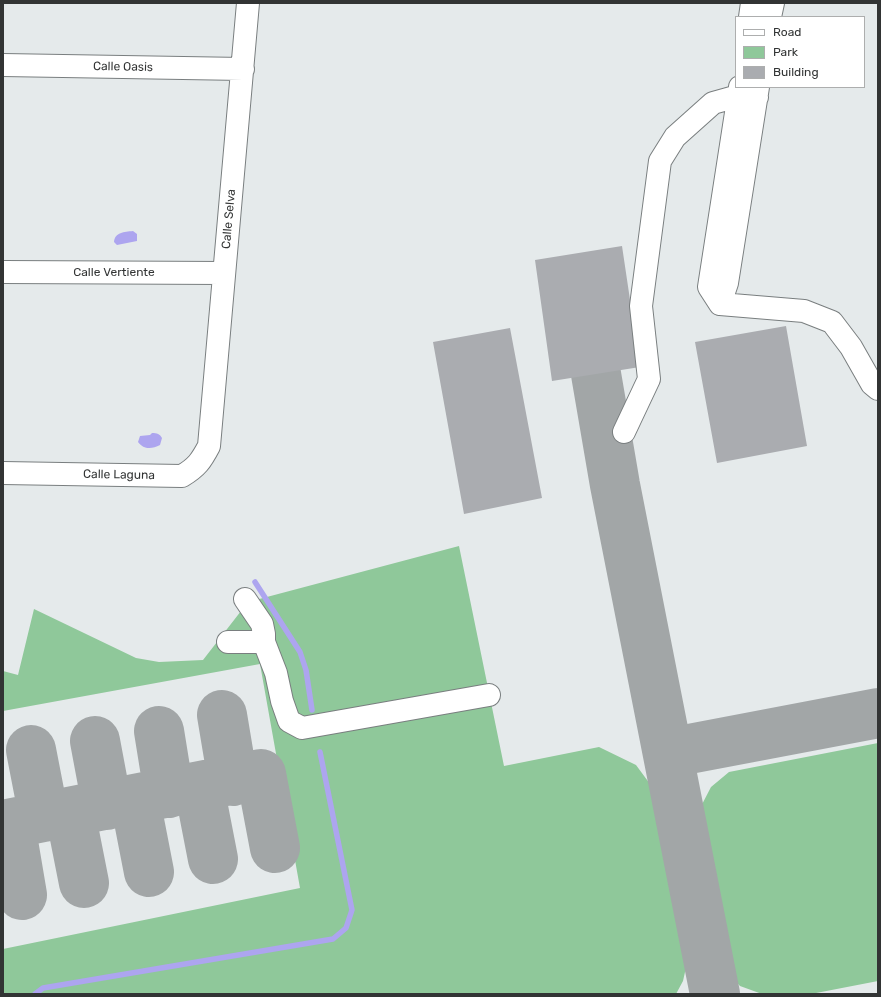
<!DOCTYPE html>
<html>
<head>
<meta charset="utf-8">
<style>
	body { margin:0 }
	#map { position:relative; width:881px; height:997px; overflow:hidden; background:#e5eaeb; font-family:Rubik,sans-serif }
	canvas { display:block }
	.frame { position:absolute; inset:0; border:4px solid #323434; pointer-events:none }
	.legend { position:absolute; left:735px; top:16px; width:130px; height:72px; box-sizing:border-box; background:#fff; border:1px solid #adaeae; margin:0; padding:5px 7px; list-style:none; font-size:12px; color:#323434 }
	.legend li { display:flex; align-items:center; gap:8px; height:20px }
	.legend b { width:20px; border:1px solid #adaeae }
</style>
</head>
<body>
<div id="map">
<canvas width="881" height="997"></canvas>
<div class="frame"></div>
<ul class="legend">
<li><b style="height:5px;background:#fff"></b>Road</li>
<li><b style="height:11px;background:#8fc89a"></b>Park</li>
<li><b style="height:11px;background:#aaacb0"></b>Building</li>
</ul>
</div>
<script>
const c = document.querySelector('canvas').getContext('2d');
c.lineJoin = 'round';
function paint(path, color) {
  c.fillStyle = color;
  c.fill(path, 'evenodd');
}
function strokePath(path, color, width, dash) {
  c.strokeStyle = color;
  c.lineWidth = width;
  c.lineCap = dash ? 'butt' : 'round';
  c.setLineDash(dash || []);
  c.stroke(path);
}
function drawText(font, color, halo, rows, align = 'center') {
  c.font = font + ' Rubik,sans-serif';
  c.lineWidth = 4;
  c.setLineDash([]);
  c.textBaseline = 'middle';
  c.strokeStyle = halo;
  c.fillStyle = color;
  for (const [text, x, y, turn = 0] of rows) {
    c.save();
    c.translate(x, y);
    c.rotate((+turn || 0) * Math.PI / 180);
    c.textAlign = isNaN(turn) ? turn : align;
    if (halo) c.strokeText(text, 0, 0);
    c.fillText(text, 0, 0);
    c.restore();
  }
}
const green = new Path2D(`
	M459 546 504 766 599 747 636 765 650 784 687 963 683 981 676 994H3V949L300 888 260 664 3 711V671L18 675 34 609 136 658 159 662 203 660 248 602Z
	M878 743V981L811 994H762L740 986 722 967 696 816 711 787 729 772Z`);
const water = new Path2D(`
	M133 231 137 234V241L117 245 114 242C115 232 124 232 133 231Z
	M152 433C157 433 160 434 162 438L160 445C152 449 144 450 138 442L140 436 150 435Z`);
const stream = new Path2D(`
	M255 582 300 652 306 670 312 710
	M35 994 43 988 333 939 346 928 352 910 320 752`);
const taxiway = new Path2D(`
	M596 374 615 485 715 994
	M222 715 233 781
	M159 731 169 793
	M95 741 107 805
	M31 750 44 817
	M668 753 878 713
	M199 787 213 859
	M135 800 149 872
	M70 812 84 883
	M10 824 22 895
	M3 825 261 774 275 848`);
const building = new Path2D(`
	M622 246 640 367 552 381 535 260Z
	M786 326 807 446 717 463 695 342Z
	M510 328 542 498 464 514 433 342Z`);
const minor = new Path2D(`
	M750 17 752 3
	M770 17 773 3
	M3 65 243 69
	M3 272 224 273
	M720 304 709 287 740 87
	M720 304 727 283 758 87
	M720 304 804 311 832 322 851 347 872 384 878 389
	M624 432 649 379 641 306 660 161 675 137 713 103 738 96 757 97
	M3 473 182 476C197 467 201 461 209 446L248 3
	M245 599 262 624 264 634V642L276 673 282 701 289 721 302 728 489 695
	M228 642H264`);
const streetNames = [
	["Calle Oasis",123,67,1],
	["Calle Selva",229,219,-85],
	["Calle Vertiente",114,273],
	["Calle Laguna",119,475,1]
];
paint(green, '#8fc89a');
paint(water, '#ada5ef');
strokePath(stream, '#ada5ef', 5.5);
strokePath(taxiway, '#a2a6a7', 50);
paint(building, '#aaacb0');
strokePath(minor, '#797e7f', 24);
strokePath(minor, '#fff', 22);
drawText('12px', '#323434', '#fff', streetNames);
</script>
</body>
</html>
